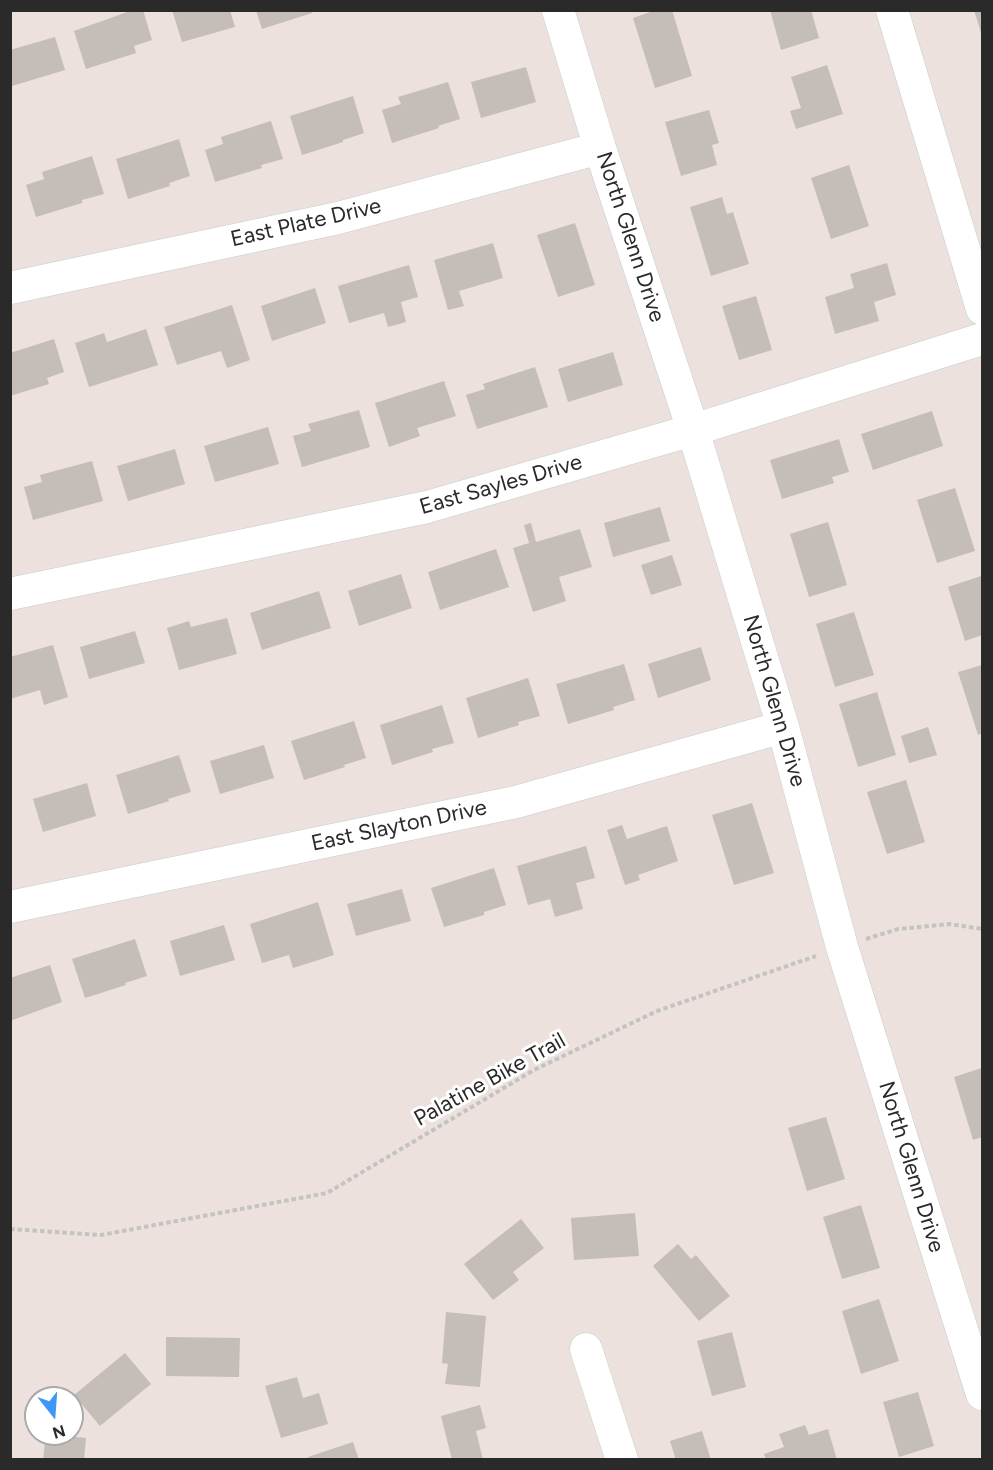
<!DOCTYPE html>
<html>
<head>
<meta charset="utf-8">
<style>
	body { margin:0 }
	#map { position:relative; width:993px; height:1470px; overflow:hidden; background:#ece1dd; font-family:Figtree,sans-serif }
	canvas { display:block }
	.frame { position:absolute; inset:0; border:12px solid #2a2a2a; pointer-events:none }
	.north { position:absolute; left:24px; top:1386px; width:60px; height:60px; box-sizing:border-box; background:#fff; border:2px solid #aaa; border-radius:50%; rotate:163deg; font-size:16px; font-weight:700; line-height:24px; text-align:center; color:#2a2a2a }
	.north::after { content:''; display:block; margin:auto; width:21px; height:27px; background:#3e96f7; clip-path:polygon(50% 0,100% 100%,50% 72%,0 100%) }
</style>
</head>
<body>
<div id="map">
<canvas width="993" height="1470"></canvas>
<div class="frame"></div>
<div class="north">N</div>
</div>
<script>
const c = document.querySelector('canvas').getContext('2d');
c.lineJoin = 'round';
function paint(path, color) {
  c.fillStyle = color;
  c.fill(path, 'evenodd');
}
function strokePath(path, color, width, dash) {
  c.strokeStyle = color;
  c.lineWidth = width;
  c.lineCap = dash ? 'butt' : 'round';
  c.setLineDash(dash || []);
  c.stroke(path);
}
function drawText(font, color, halo, rows, align = 'center') {
  c.font = font + ' Figtree,sans-serif';
  c.lineWidth = 6;
  c.setLineDash([]);
  c.textBaseline = 'middle';
  c.strokeStyle = halo;
  c.fillStyle = color;
  for (const [text, x, y, turn = 0] of rows) {
    c.save();
    c.translate(x, y);
    c.rotate((+turn || 0) * Math.PI / 180);
    c.textAlign = isNaN(turn) ? turn : align;
    if (halo) c.strokeText(text, 0, 0);
    c.fillText(text, 0, 0);
    c.restore();
  }
}
const building = new Path2D(`
	M133 10H143L152 40 134 46 136 53 86 69 74 31Z
	M172 10H230L235 27 182 42Z
	M256 10H311L312 13 262 29Z
	M656 10H672L692 76 655 88 633 18Z
	M770 10H811L819 38 781 50Z
	M974 10H982V36Z
	M55 37 65 70 12 86 10 50Z
	M827 65 843 114 796 129 790 111 801 108 791 77Z
	M526 67 536 102 481 118 471 82Z
	M448 82 460 119 438 126 439 128 392 143 382 110 401 104 398 97Z
	M353 96 364 133 343 140V142L302 155 290 116Z
	M709 110 719 143 712 145 717 165 681 176 665 122Z
	M271 121 283 159 261 165 262 168 215 182 205 150 223 144 221 137Z
	M179 139 190 176 169 183 170 186 128 199 116 159Z
	M92 156 104 194 82 200V203L36 217 26 185 44 179 42 172Z
	M849 165 869 226 831 239 811 178Z
	M722 197 727 214 733 212 749 264 711 276 690 207Z
	M575 223 595 285 558 297 537 235Z
	M493 243 503 278 459 291 464 306 448 310 434 260Z
	M887 263 896 295 874 302 879 321 835 334 825 297 854 288 850 274Z
	M409 265 418 297 401 302 406 322 388 327 384 313 349 323 338 286Z
	M315 288 326 323 272 341 261 306Z
	M756 296 772 350 739 360 722 306Z
	M232 305 250 360 227 368 221 351 177 365 164 327Z
	M146 329 158 365 89 387 75 343 104 333 107 342Z
	M54 339 64 372 47 378 49 384 10 396V353Z
	M613 352 623 385 568 402 558 369Z
	M535 367 548 407 477 429 466 395 485 389 483 384Z
	M444 381 456 416 417 428 420 436 389 447 375 403Z
	M359 410 370 447 302 467 293 436 311 431 308 424Z
	M932 411 943 446 873 470 861 434Z
	M268 427 279 464 215 482 204 446Z
	M839 439 849 472 832 477 834 483 782 499 770 460Z
	M175 449 185 484 128 501 117 466Z
	M92 461 103 501 33 520 24 487 42 482 40 475Z
	M955 488 975 551 937 563 917 500Z
	M660 507 670 541 613 557 604 523Z
	M828 522 847 585 809 597 790 534Z
	M531 523 536 542 580 529 592 567 559 577 566 601 533 612 513 548 529 543 524 525Z
	M496 549 509 587 440 610 428 572Z
	M672 555 682 585 651 595 641 565Z
	M401 574 412 608 359 626 348 591Z
	M981 576 982 635 965 641 948 587Z
	M319 591 331 628 262 650 250 613Z
	M854 612 874 675 835 687 816 624Z
	M227 618 237 654 179 670 167 628 189 621 191 627Z
	M135 631 145 663 89 679 80 647Z
	M53 645 68 697 44 705 40 690 10 699V657Z
	M701 647 711 680 658 698 648 664Z
	M624 664 635 700 613 707 614 710 568 724 556 684Z
	M982 665V733L978 735 958 672Z
	M528 678 540 716 518 722 519 725 478 738 466 698Z
	M877 692 896 755 858 767 839 704Z
	M442 705 454 743 432 749 433 752 392 765 380 725Z
	M354 721 366 758 344 765 345 767 304 780 291 741Z
	M928 727 937 755 909 763 901 736Z
	M264 745 274 778 220 794 210 761Z
	M179 755 191 792 168 799 169 801 128 814 116 775Z
	M906 780 925 842 887 854 867 792Z
	M87 783 96 816 43 832 33 799Z
	M752 803 774 873 734 885 712 815Z
	M622 825 627 839 667 826 678 861 638 875 640 880 625 885 607 830Z
	M586 846 595 878 576 883 583 909 555 917 550 899 528 905 517 866Z
	M494 868 506 905 484 912V915L444 927 431 888Z
	M402 889 411 921 356 936 347 904Z
	M318 902 334 955 293 968 289 955 262 963 250 924Z
	M224 925 235 960 180 976 170 941Z
	M135 939 147 976 125 983 126 985 85 998 72 959Z
	M50 965 62 1002 10 1021V978Z
	M982 1068V1137L973 1140 954 1077Z
	M826 1117 845 1179 807 1191 788 1128Z
	M861 1205 880 1268 842 1279 823 1217Z
	M635 1213 639 1256 574 1260 571 1218Z
	M521 1219 544 1248 513 1272 519 1280 493 1300 464 1264Z
	M678 1244 691 1259 696 1255 730 1296 699 1321 653 1266Z
	M879 1299 899 1361 861 1374 842 1311Z
	M446 1312 486 1316 480 1387 445 1384 448 1364 442 1363Z
	M732 1332 746 1387 712 1396 697 1341Z
	M166 1337 240 1338 239 1377 166 1376Z
	M125 1353 151 1384 100 1426 74 1395Z
	M297 1377 303 1398 319 1393 328 1424 281 1438 265 1386Z
	M918 1392 934 1446 899 1457 883 1402Z
	M480 1405 486 1428 476 1431 483 1460H452L441 1416Z
	M805 1425 809 1435 828 1429 837 1460H766L764 1454 784 1447 779 1434Z
	M702 1431 711 1460H676L670 1441Z
	M46 1434 86 1438 84 1460H43Z
	M353 1442 359 1460H309L308 1457Z`);
const path = new Path2D(`
	M866 939 898 929 950 924 982 929
	M10 1229 101 1235 327 1193 534 1070 657 1011 816 956`);
const minor = new Path2D(`
	M558 10 600 148 693 430 783 727 842 947 982 1394
	M892 10 982 309
	M10 288 338 218 600 148
	M10 594 427 507 693 430 982 339
	M10 907 516 802 783 727
	M586 1349 622 1460`);
const streetNames = [
	["East Plate Drive",306,223,-13],
	["North Glenn Drive",630,237,72],
	["East Sayles Drive",501,485,-16],
	["North Glenn Drive",774,701,74],
	["East Slayton Drive",399,826,-12],
	["Palatine Bike Trail",490,1080,-29],
	["North Glenn Drive",911,1167,73]
];
paint(building, '#c4bdb8');
strokePath(minor, '#c5ccd4', 33);
strokePath(path, '#c3c3c3', 4, [4.5, 3]);
strokePath(minor, '#fff', 32);
drawText('22px', '#2a2a2a', '#fff', streetNames);
</script>
</body>
</html>
